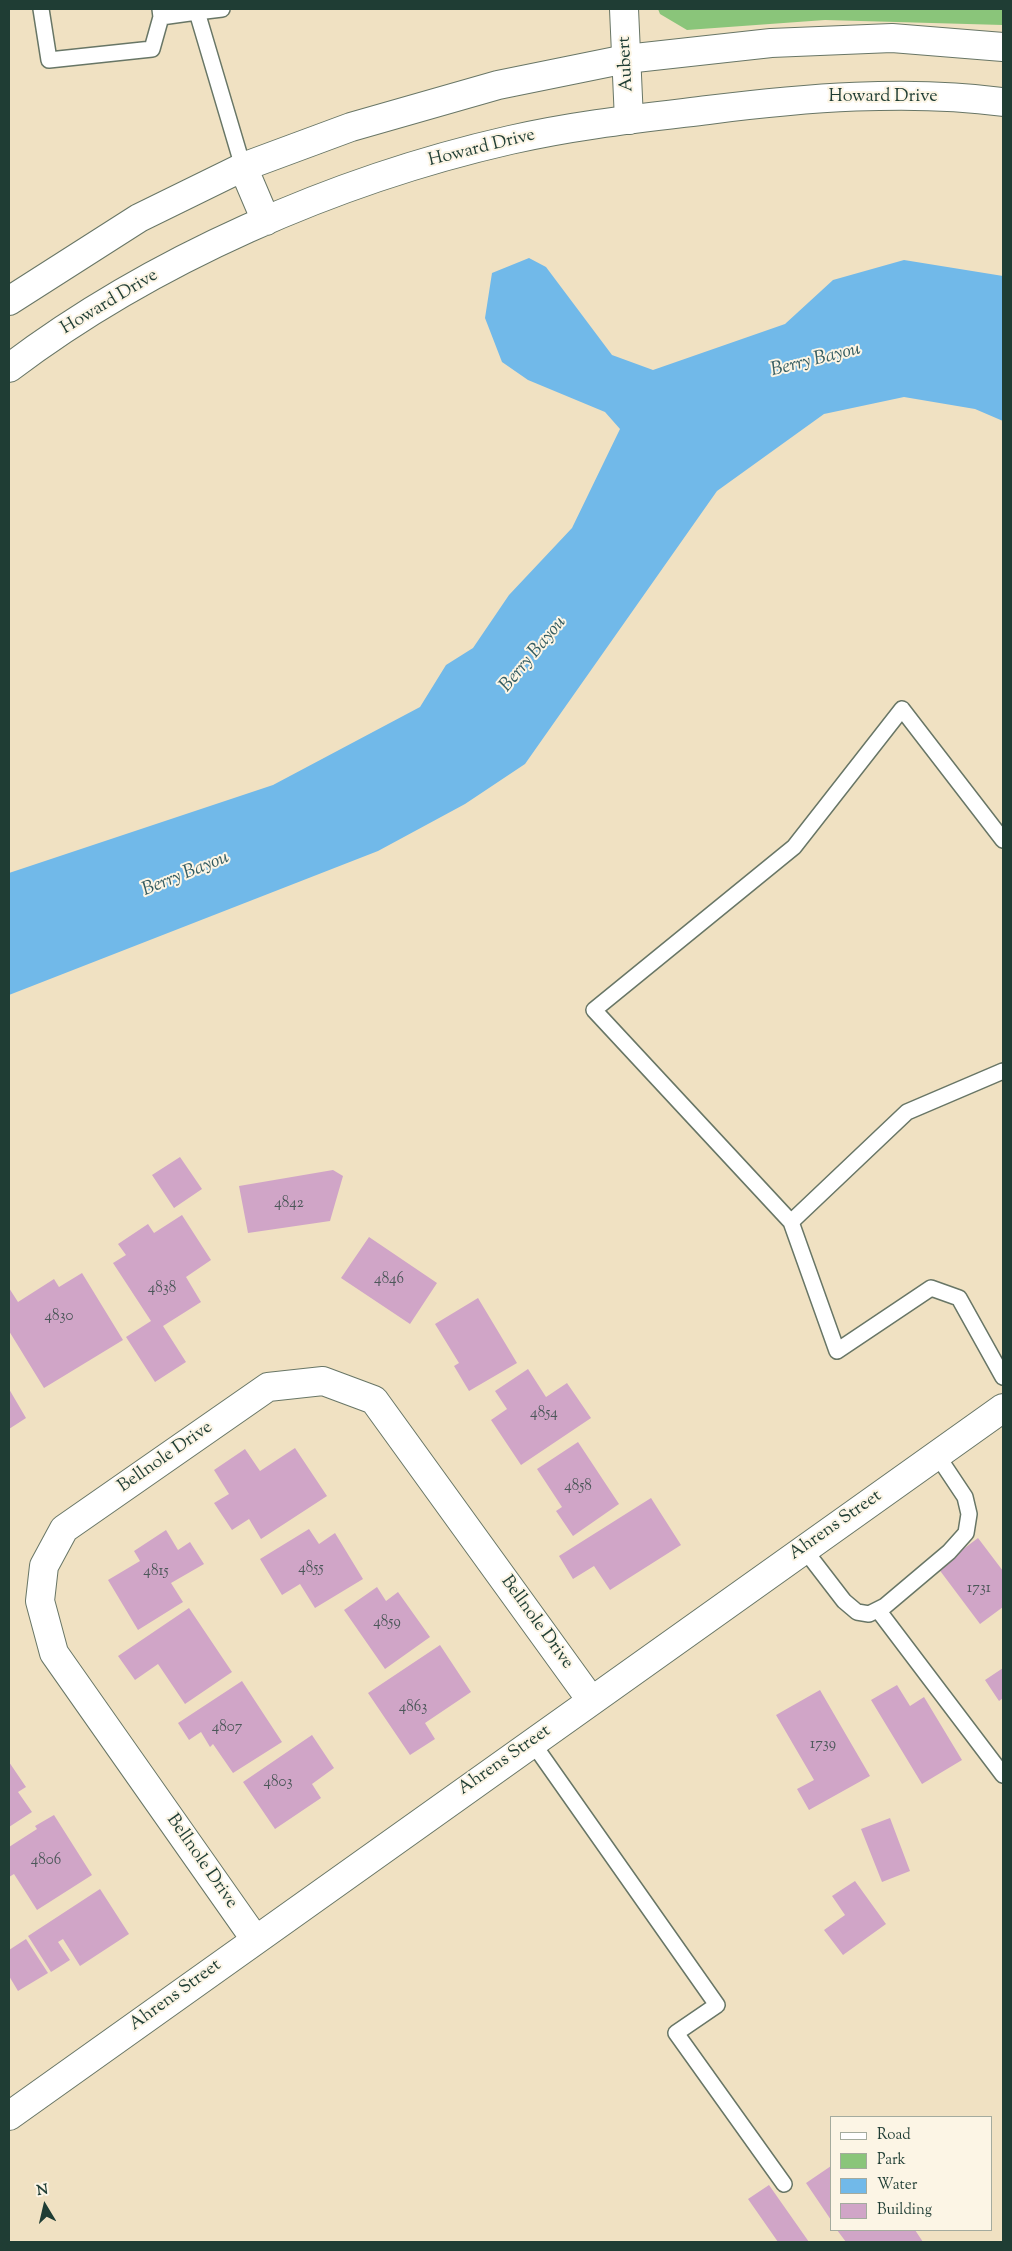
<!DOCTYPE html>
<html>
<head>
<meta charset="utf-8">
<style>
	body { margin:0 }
	#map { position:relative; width:1012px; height:2251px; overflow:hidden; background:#f0e1c2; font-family:"Sorts Mill Goudy",serif }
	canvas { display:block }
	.frame { position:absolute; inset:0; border:10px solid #1f3d34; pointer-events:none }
	.legend { position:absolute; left:830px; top:2116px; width:162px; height:115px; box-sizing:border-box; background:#fcf5e5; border:1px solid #a4ab9e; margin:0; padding:6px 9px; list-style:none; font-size:15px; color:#1f3d34 }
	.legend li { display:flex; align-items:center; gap:10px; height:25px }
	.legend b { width:25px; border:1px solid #a4ab9e }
	.north { position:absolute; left:20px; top:2181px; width:50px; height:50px; -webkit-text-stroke:4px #fcf5e5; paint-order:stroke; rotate:351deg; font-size:14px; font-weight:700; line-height:20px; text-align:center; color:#1f3d34 }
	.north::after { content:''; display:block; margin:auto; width:18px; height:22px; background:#1f3d34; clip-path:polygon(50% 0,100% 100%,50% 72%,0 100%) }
</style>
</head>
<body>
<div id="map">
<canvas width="1012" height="2251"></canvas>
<div class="frame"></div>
<ul class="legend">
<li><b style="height:6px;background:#fff"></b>Road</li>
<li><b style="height:14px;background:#8ac57a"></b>Park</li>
<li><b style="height:14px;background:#71b9e9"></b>Water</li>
<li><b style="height:14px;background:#d0a5c7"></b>Building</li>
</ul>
<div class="north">N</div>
</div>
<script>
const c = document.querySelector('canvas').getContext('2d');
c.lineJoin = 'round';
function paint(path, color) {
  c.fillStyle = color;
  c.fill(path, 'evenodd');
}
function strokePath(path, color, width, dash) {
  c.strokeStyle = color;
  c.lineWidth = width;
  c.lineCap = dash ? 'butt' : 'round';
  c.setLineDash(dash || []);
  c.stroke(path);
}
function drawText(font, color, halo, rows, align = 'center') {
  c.font = font + ' "Sorts Mill Goudy",serif';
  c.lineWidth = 4;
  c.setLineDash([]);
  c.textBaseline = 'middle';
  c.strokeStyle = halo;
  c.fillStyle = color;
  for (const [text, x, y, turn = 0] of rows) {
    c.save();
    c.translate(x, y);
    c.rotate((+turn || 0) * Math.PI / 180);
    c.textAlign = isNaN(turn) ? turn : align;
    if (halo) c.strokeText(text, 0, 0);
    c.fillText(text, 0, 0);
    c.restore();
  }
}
const green = new Path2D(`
	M658 9H1003V25L825 20 687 30 660 14Z`);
const water = new Path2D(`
	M529 258 546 267 612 355 653 370 785 324 833 280 904 260 1003 276V421L975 409 904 397 824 414 717 491 525 764 465 804 378 851 9 995V873L273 785 420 707 446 665 473 648 509 595 572 528 620 429 605 412 528 380 502 362 485 318 492 273Z`);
const building = new Path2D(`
	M180 1157 202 1189 174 1208 152 1175Z
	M333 1170 343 1176 330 1221 248 1233 239 1186Z
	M182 1215 211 1260 186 1277 201 1302 163 1326 186 1362 155 1382 126 1337 151 1321 113 1263 126 1255 118 1244 148 1224 154 1233Z
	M369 1237 437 1283 410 1324 341 1278Z
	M82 1273 123 1340 44 1388 9 1331V1288L18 1302 54 1279 59 1287Z
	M478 1298 517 1363 469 1391 454 1366 459 1363 435 1324Z
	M528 1369 546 1397 567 1383 591 1418 521 1465 491 1420 507 1409 495 1391Z
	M9 1389 26 1418 9 1429Z
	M578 1442 619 1504 573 1536 556 1511 562 1507 537 1469Z
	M295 1448 327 1496 261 1539 249 1519 232 1530 214 1503 229 1494 214 1470 245 1449 260 1471Z
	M651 1498 681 1545 610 1590 594 1566 573 1579 559 1556Z
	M309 1529 319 1544 335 1533 363 1579 315 1608 300 1584 282 1595 260 1559Z
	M166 1530 178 1550 190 1542 204 1564 171 1583 183 1602 138 1630 108 1580 140 1561 134 1551Z
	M978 1538 1003 1571V1607L980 1624 938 1568Z
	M377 1587 386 1601 398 1592 430 1637 385 1669 344 1610Z
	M189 1608 232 1672 185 1704 158 1664 135 1680 118 1656Z
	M440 1645 471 1692 425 1723 435 1739 410 1755 368 1693Z
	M1003 1668V1698L999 1701 985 1680Z
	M242 1681 282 1742 233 1773 213 1744 210 1747 201 1732 189 1740 178 1723Z
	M897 1685 910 1706 924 1697 962 1760 922 1784 871 1700Z
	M820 1690 870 1776 809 1810 797 1789 814 1780 776 1715Z
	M312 1735 334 1768 312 1784 321 1798 275 1829 243 1782Z
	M9 1762 26 1787 18 1792 32 1812 9 1827Z
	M54 1815 92 1875 37 1910 14 1874 9 1877V1847L37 1829 35 1826Z
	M890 1818 910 1871 882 1882 861 1829Z
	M855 1881 886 1924 843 1955 824 1930 845 1915 832 1896Z
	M100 1889 129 1934 80 1966 63 1939 58 1942 70 1960 51 1972 28 1936Z
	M26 1939 48 1973 18 1991 9 1976V1950Z
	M831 2166V2220L806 2183Z
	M769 2185 809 2242H778L748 2199Z
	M837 2230H915L923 2242H846Z`);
const service = new Path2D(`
	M41 9 49 60 152 49 161 17
	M160 9 161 17 197 12 243 167
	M197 12 222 9
	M1003 1071 907 1112 791 1222 837 1351 931 1288 959 1298 1003 1377
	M791 1222 594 1010 794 847 902 709 1003 840
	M804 1549 844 1601 857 1612 869 1614 885 1606 949 1552 966 1533 969 1514 965 1497 937 1455
	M878 1610 1003 1775
	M532 1742 717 2005 676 2033 784 2184`);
const minor = new Path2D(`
	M624 9 629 120
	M255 1939 54 1653 40 1601 44 1566 64 1529 268 1387 323 1381 374 1400 591 1700`);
const tertiary = new Path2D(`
	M9 2116 1003 1408`);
const secondary = new Path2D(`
	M243 167 266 221
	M9 301 139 218 243 167 351 127 498 85 626 59 771 43 892 38 1003 47
	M9 368C152 260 335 180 510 140 575 125 642 118 708 110 802 98 909 89 1003 102`);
const numberNames = [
	["4842",289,1204],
	["4846",389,1280],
	["4838",162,1289],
	["4830",59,1317],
	["4854",544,1414],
	["4858",578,1487],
	["4855",311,1569],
	["4815",156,1572],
	["1731",979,1589],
	["4859",387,1623],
	["4863",413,1708],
	["4807",227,1728],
	["1739",823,1745],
	["4803",278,1783],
	["4806",46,1861]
];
const streetNames = [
	["Aubert",627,64,-93],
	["Howard Drive",883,98],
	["Howard Drive",482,149,-14],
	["Howard Drive",110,303,-31],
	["Bellnole Drive",166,1458,-35],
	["Ahrens Street",836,1526,-35],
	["Bellnole Drive",536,1623,54],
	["Ahrens Street",505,1761,-35],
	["Bellnole Drive",201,1862,55],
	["Ahrens Street",176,1996,-36]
];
const waterNames = [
	["Berry Bayou",816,361,-14],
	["Berry Bayou",534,655,-50],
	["Berry Bayou",186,875,-22]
];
paint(green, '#8ac57a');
paint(water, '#71b9e9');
paint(building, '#d0a5c7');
strokePath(service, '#687666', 18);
strokePath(minor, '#687666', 30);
strokePath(tertiary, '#687666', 30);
strokePath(secondary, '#687666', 30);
strokePath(service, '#fff', 15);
strokePath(minor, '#fff', 28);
strokePath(tertiary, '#fff', 28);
strokePath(secondary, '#fff', 28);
drawText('15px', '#4b5759', null, numberNames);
drawText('18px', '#1f3d34', '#fcf5e5', streetNames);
drawText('italic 19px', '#345c61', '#fcf5e5', waterNames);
</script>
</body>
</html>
